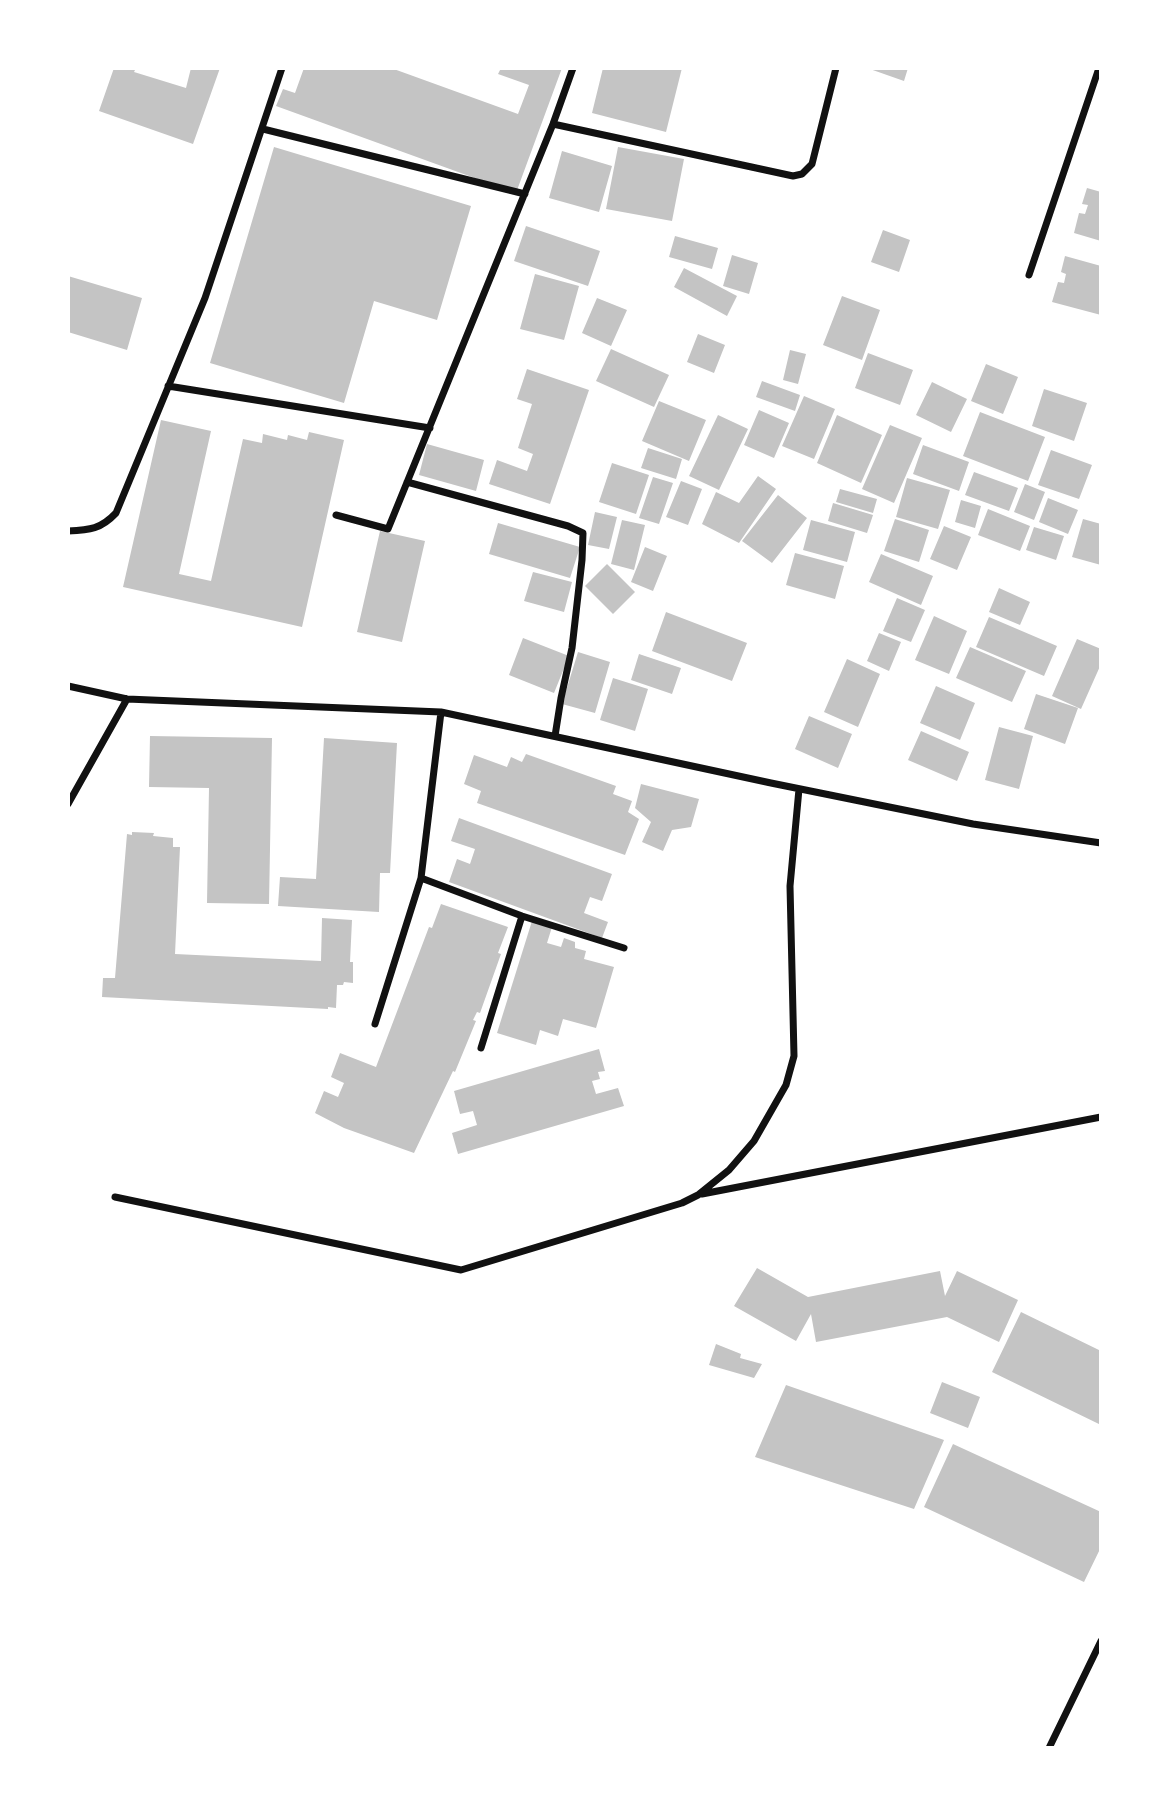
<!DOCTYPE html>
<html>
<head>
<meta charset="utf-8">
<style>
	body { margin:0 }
	#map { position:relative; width:1169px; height:1816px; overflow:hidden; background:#fff; font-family:Karla,sans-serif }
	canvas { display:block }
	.frame { position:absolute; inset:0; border:70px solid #fff; pointer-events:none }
</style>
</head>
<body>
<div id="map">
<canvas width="1169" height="1816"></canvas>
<div class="frame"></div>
</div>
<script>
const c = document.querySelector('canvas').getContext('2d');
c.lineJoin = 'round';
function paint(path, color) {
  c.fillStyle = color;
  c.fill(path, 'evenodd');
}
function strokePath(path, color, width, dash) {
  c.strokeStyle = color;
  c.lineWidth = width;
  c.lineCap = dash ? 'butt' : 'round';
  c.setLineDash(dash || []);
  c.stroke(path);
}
const building = new Path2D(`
	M114 68H136L134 72 186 88 191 68H220L193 144 99 111Z
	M304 68H391L518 114 529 85 498 74 501 68H562L516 193 276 106 283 89 295 93Z
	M603 68H682L666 132 592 113Z
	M867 68H908L904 81Z
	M274 147 471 206 437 320 374 301 344 403 210 363Z
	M618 147 684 159 672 221 606 209Z
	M562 151 612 166 599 212 549 198Z
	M1087 188 1101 192V241L1074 233 1079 213 1085 214 1088 205 1082 204Z
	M526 226 600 251 588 286 514 261Z
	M883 230 910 240 899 272 871 262Z
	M675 236 718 248 712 269 669 257Z
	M732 255 758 263 749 294 723 286Z
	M1065 256 1101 266V315L1052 302 1058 282 1064 283 1066 274 1061 272Z
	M684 268 737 296 727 316 674 287Z
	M535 274 579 286 564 340 520 329Z
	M68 276 142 298 127 350 68 332Z
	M842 296 880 310 862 360 823 345Z
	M597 298 627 310 611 346 582 333Z
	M698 334 725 345 714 373 687 362Z
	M611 349 669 375 654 407 596 381Z
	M790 350 806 354 798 384 783 380Z
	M868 353 913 370 900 405 855 388Z
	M986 364 1018 377 1003 414 971 401Z
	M527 369 589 390 550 504 489 484 497 460 527 471 533 454 518 448 532 404 517 399Z
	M762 381 800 395 795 411 756 397Z
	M932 382 967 399 951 432 916 415Z
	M1044 389 1087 403 1074 441 1032 426Z
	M804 396 835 409 814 459 782 446Z
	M659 401 706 420 689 461 642 441Z
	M759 410 789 423 774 458 744 445Z
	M980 412 1045 437 1028 481 963 456Z
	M718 415 748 429 719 490 689 476Z
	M837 415 882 435 861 483 817 463Z
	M161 420 211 431 179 574 211 581 243 439 262 443 263 434 287 440 288 435 307 440 309 432 344 440 302 627 123 587Z
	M890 425 922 438 894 503 862 489Z
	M427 444 484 460 476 491 419 475Z
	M923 445 969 462 959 491 913 474Z
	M648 448 682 459 676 479 641 468Z
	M1051 450 1092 465 1079 499 1038 485Z
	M612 463 649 475 636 514 599 502Z
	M974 472 1018 488 1009 511 965 495Z
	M758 476 776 489 739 543 702 524 716 492 739 503Z
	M653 477 673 483 659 524 639 518Z
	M907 478 950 490 938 529 896 517Z
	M681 481 702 489 688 525 666 517Z
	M1025 484 1045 492 1034 520 1014 512Z
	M840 489 877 499 873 513 836 502Z
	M778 495 807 518 772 563 742 541Z
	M1048 498 1078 510 1068 534 1039 522Z
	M961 500 981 506 975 528 955 522Z
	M833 503 873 515 867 533 828 521Z
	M988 509 1030 526 1020 551 978 535Z
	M595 512 617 517 609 549 588 545Z
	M895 519 929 530 919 562 884 551Z
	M1083 519 1101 524V565L1072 557Z
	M622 520 645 525 634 570 611 564Z
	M811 520 855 532 847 562 803 550Z
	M498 523 580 547 570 578 489 554Z
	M944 526 971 537 957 570 930 559Z
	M1034 527 1064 536 1056 560 1026 550Z
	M380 531 425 541 402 642 357 632Z
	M645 547 667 556 653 591 631 582Z
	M795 553 844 566 835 599 786 585Z
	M881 554 933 576 921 605 869 582Z
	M607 564 635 592 613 614 585 586Z
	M533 572 572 582 564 612 524 601Z
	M999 588 1030 602 1020 625 989 612Z
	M897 598 925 610 911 642 883 631Z
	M666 612 747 643 732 681 652 651Z
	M934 616 967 631 949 674 915 660Z
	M989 617 1057 646 1044 676 976 647Z
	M879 633 901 642 889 671 867 661Z
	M523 638 569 656 554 693 509 675Z
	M1077 639 1101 649V664L1081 709 1052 696Z
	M970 647 1026 671 1012 702 956 678Z
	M578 652 610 662 595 713 562 704Z
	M639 654 681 668 672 694 631 680Z
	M847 659 880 674 858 727 824 712Z
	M613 678 648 689 635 731 600 720Z
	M936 686 975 703 960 740 920 723Z
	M1036 694 1078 708 1065 744 1024 729Z
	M809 716 852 734 838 768 795 749Z
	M999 727 1033 736 1019 789 985 780Z
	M921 731 969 752 957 781 908 760Z
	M150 736 272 738 269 904 207 903 209 788 149 787Z
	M324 738 397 743 390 873H380L379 912 278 906 280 877 316 879Z
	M526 754 616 786 613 794 632 801 628 812 639 819 625 855 477 803 481 791 464 784 474 755 507 767 511 757 522 762Z
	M641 784 699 799 691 827 672 830 663 851 642 842 651 822 635 808Z
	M459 818 612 874 602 901 590 897 584 913 608 922 602 938 449 882 457 859 470 864 475 849 451 841Z
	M132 832 154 833 153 836 173 838V847H180L175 954 321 961 322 918 352 920 350 962H353V983L344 982 343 985H337L336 1008 328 1007V1009L102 997 103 978H115L127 834 132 835Z
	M441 904 508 927 498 953 501 954 480 1013 477 1012 473 1020 476 1021 455 1072 453 1071 414 1153 344 1128 315 1113 324 1091 338 1097 344 1083 331 1077 340 1053 376 1067 429 927 432 928Z
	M532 921 552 927 547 943 561 947 564 938 575 942V948L586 951 584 959 614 967 596 1028 563 1019 558 1036 540 1030 536 1045 497 1033Z
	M599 1049 605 1071 598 1072 600 1079 592 1081 596 1094 618 1088 624 1106 458 1154 452 1133 477 1125 473 1111 460 1114 454 1091Z
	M757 1268 808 1297 940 1271 945 1296 957 1271 1018 1300 999 1342 947 1317 816 1342 811 1314 796 1341 734 1306Z
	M1021 1312 1101 1351V1425L992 1372Z
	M716 1344 741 1354 740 1358 762 1364 754 1378 709 1365Z
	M942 1382 980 1397 968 1428 930 1413Z
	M786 1385 944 1440 914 1509 755 1457Z
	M953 1444 1101 1512V1547L1084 1582 924 1507Z`);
const minor = new Path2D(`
	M553 124 793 176 802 174 812 164 836 68
	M263 129 525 194
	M1029 275 1099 68
	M168 386 430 428
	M407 482 568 526 583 533 582 560 572 648 561 698 555 736
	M336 515 388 529 553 124 573 68
	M68 531C90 530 101 529 116 513L205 298 282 68
	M68 686 127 699 441 712 771 783 973 824 1101 843
	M68 804 127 699
	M421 878 522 916 624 948
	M375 1024 421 878 441 712
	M481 1048 522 916
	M702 1194 1101 1117
	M115 1197 461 1270 682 1203 698 1195 729 1170 754 1141 786 1085 794 1056 790 886 799 789
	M1049 1748 1101 1641`);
paint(building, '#c4c4c4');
strokePath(minor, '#111', 7);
</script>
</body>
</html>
